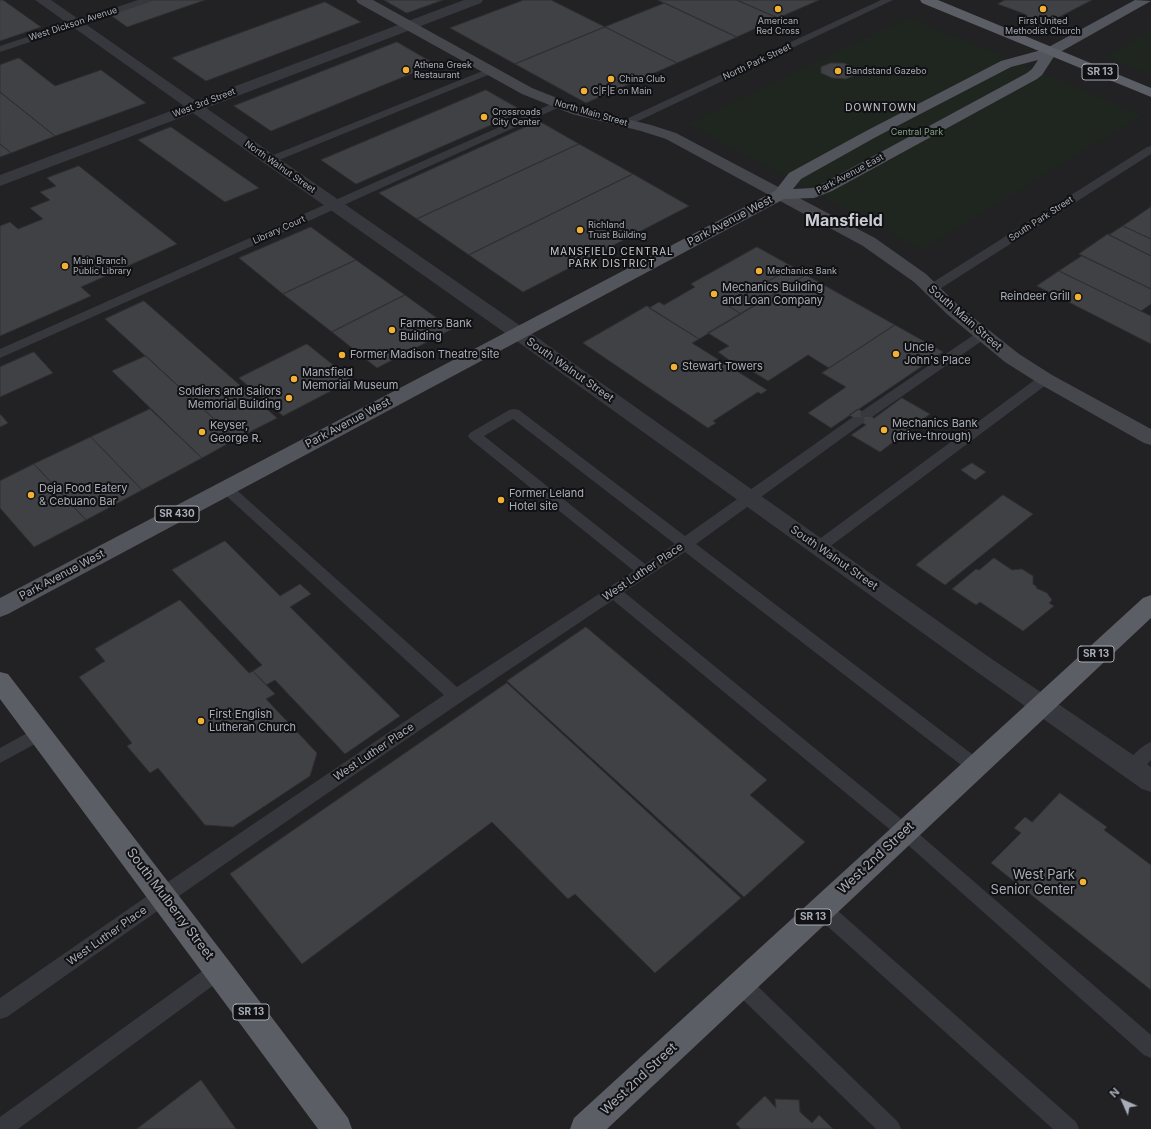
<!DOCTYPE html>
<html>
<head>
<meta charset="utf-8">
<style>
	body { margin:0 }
	#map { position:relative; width:1151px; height:1129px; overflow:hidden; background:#161618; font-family:Inter,sans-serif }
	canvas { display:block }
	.north { position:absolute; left:1103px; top:1081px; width:40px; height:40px; -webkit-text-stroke:3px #111113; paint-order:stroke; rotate:315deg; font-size:11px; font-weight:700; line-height:16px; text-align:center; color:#a8adb8 }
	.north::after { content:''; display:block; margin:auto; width:14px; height:18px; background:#a8adb8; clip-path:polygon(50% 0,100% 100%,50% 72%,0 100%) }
</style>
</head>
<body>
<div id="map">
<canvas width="1151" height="1129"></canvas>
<div class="north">N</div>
</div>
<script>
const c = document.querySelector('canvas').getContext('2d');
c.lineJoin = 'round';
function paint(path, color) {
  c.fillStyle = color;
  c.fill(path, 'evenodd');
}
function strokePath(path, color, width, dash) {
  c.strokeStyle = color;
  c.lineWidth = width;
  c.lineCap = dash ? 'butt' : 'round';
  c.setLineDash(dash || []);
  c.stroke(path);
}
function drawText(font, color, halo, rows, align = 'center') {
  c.font = font + ' Inter,sans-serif';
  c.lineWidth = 4;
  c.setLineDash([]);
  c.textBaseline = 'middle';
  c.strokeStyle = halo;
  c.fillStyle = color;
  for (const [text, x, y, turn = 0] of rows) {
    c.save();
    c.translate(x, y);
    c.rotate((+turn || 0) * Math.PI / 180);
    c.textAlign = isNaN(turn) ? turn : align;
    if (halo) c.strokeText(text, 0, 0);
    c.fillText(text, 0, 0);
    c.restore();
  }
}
const built = new Path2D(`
	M0 0H1151V1129H0Z`);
const green = new Path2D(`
	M909 17 1143 115 921 250 688 124Z
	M1151 30V75L1104 57Z`);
const building = new Path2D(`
	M0 0H3L41 27 0 41Z
	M152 0H205L127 27 109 14Z
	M384 0H443L407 13Z
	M524 0H551L605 27 515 64 450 28Z
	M658 0H737L778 18 737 37Z
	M737 0H819L778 18Z
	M1005 0H1092L1038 28 1017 20 1027 15 998 4Z
	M325 2 361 22 206 81 172 58Z
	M665 3 737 37 677 63 605 27Z
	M605 27 677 63 586 103 515 64Z
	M397 42 435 64 271 131 234 106Z
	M19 58 55 86 101 70 146 103 55 136 0 92V65Z
	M831 63H844L855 68V75L846 79 832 78 821 73V67Z
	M486 90 523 111 356 184 321 160Z
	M0 93H1L55 136 11 153 0 144Z
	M539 121 579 144 417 219 379 193Z
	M171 127 259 188 225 202 138 140Z
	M0 144 11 153 0 157Z
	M579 144 633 174 469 255 417 219Z
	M79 166 177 244 81 287 91 296 0 336V226L10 222 18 229 43 219 30 208 50 200 40 192 56 186 47 178Z
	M633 174 689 206 523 292 469 255Z
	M1151 207V239L1123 226Z
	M1123 226 1151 239V256L1109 235Z
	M311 227 356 260 283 294 239 258Z
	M1108 234 1151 256V289L1079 254Z
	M757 247 793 267 727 305 741 314 699 339 649 308 659 302 664 305 695 287 691 284Z
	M1082 256 1151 289V304L1141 311 1059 271Z
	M356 260 405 295 332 332 283 294Z
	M793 267 806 275 741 314 727 305Z
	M1059 271 1151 316V344L1037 286Z
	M806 275 895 325 829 368 808 355 768 381 734 360 732 362 718 352 729 346 708 333Z
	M405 295 452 329 377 368 332 332Z
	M144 301 234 380 277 418 236 439 105 319Z
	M647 306 699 339 692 343 767 390 761 394 758 392 713 421 716 423 708 428 583 343Z
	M895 325 943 352 831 428 808 413 846 387 822 373Z
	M307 344 352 380 283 416 239 378Z
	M34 352 53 373 0 397V367Z
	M146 356 236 439 202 458 112 371Z
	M902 398 930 414 880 452 851 435 866 425 849 415 858 409 874 418Z
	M150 409 202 458 142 490 91 437Z
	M0 414 8 423 0 427Z
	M91 437 142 490 86 520 34 464Z
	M972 463 986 472 975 480 961 470Z
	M34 464 86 520 34 547 0 508V481Z
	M1003 495 1033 514 945 585 916 565Z
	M225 541 280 596 300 584 311 594 290 607 400 716 345 754 275 680 266 685 253 671 262 665 172 570Z
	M994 558 1012 570 1022 569 1033 576V584L1037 587 1036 588 1047 593 1052 600 1049 603 1054 606 1023 631 980 602 976 605 952 589 976 569 979 570Z
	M180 600 249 673 253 671 275 694 266 699 317 753 310 776 233 827 205 825 158 768 150 773 127 746 132 743 79 677 105 661 95 649Z
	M586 627 767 780 750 795 805 842 744 897 507 681Z
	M507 683 741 898 655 973 575 894 568 899 492 822 302 964 230 874Z
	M1060 793 1107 827 1104 830 1151 865V990L991 863 1021 833 1014 828 1025 817 1032 822Z
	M201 1080 236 1129H137Z
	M765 1096 776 1108 775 1099 799 1100 800 1112 812 1123 819 1115 833 1129H741L736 1124Z`);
const service = new Path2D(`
	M138 0H152L150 2 0 52V46Z
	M881 0H893L630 125H622L621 123 622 121Z
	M490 68 493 69 495 71 493 73 274 162H266L265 160 266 158Z
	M558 101 562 102 563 104 562 106 313 219 0 358V349Z
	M1151 146V154L935 292H927L925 289 927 286 1147 147Z
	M982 331 986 332 988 335 986 338 872 417H863L865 420 863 423 696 544 981 761 984 766 981 771 975 773 969 771 685 552 624 592 911 827 1151 1035V1058L1144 1055 899 837 613 600C409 736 207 875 7 1017L0 1019V998L156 890 444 695 221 491 219 488 221 485 226 483 231 485 457 687 634 571 470 439 468 436 470 433 509 410 514 409 519 410 685 536 853 417H862L860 414 862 411 978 332ZM513 419 675 544 645 564 484 436Z
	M1045 375 1050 376 1052 379 1050 382 824 551 819 552 814 551 812 547 814 543 1040 376Z
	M40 726 46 728 48 733 46 738 0 763V748Z
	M1151 742V760C1144 768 1139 777 1127 773L1124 768C1129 758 1141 746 1151 742Z
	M822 901 829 903 1076 1122 1079 1129H1053L815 915 813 909 815 903Z
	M219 961 226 964 229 970 226 976 18 1129H0V1117L212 964Z
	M741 975 748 977 898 1122 901 1129H876L734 991 731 984 734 977Z`);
const tertiary = new Path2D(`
	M35 0H51L196 101 464 0H483L481 3 206 108 525 329 986 655 1151 767V792L1142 789 970 667 511 337 193 113 0 186V175L184 106Z`);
const secondary = new Path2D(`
	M356 0H373L532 88 582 108 651 125 676 133 875 238 926 274 960 307 1019 354 1052 375 1151 429V445L1144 443 1038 383 1005 362 948 315 914 282 863 246 666 139 641 131 572 114 522 94 358 3Z`);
const primary = new Path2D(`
	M1135 0 1151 1 1055 55 1042 75 1037 79 832 191 814 198 784 199 8 614 0 617V598L775 191 789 173 866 131 1001 61 1045 49ZM1038 60 1032 69 1027 73 820 185 812 188 793 189 801 179 876 137 1011 67Z`);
const trunk = new Path2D(`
	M920 0H938L1151 88V97L922 3Z
	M1151 595V618L607 1129H570L574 1118 1143 598Z
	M0 672 8 674 229 961 348 1118 352 1129H318L0 699Z`);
const markers = [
	[778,9,4,"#f2b134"],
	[1043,9,4,"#f2b134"],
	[406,70,4,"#f2b134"],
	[838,71,4,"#f2b134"],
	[611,79,4,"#f2b134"],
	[584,91,4,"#f2b134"],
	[484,117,4,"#f2b134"],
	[580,230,4,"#f2b134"],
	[65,266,4,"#f2b134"],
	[759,271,4,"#f2b134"],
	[714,294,4,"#f2b134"],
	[1078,297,4,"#f2b134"],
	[392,330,4,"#f2b134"],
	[896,354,4,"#f2b134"],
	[342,355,4,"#f2b134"],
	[674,367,4,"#f2b134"],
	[294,379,4,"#f2b134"],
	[289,398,4,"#f2b134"],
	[884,430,4,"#f2b134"],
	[202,432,4,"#f2b134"],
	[31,495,4,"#f2b134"],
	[501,500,4,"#f2b134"],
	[201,721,4,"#f2b134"],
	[1083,882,4,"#f2b134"]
];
const farPoinames = [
	["American",778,21,"center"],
	["Red Cross",778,31,"center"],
	["First United",1043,21,"center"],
	["Methodist Church",1043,31,"center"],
	["Athena Greek",414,65],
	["Restaurant",414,75],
	["Bandstand Gazebo",846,71],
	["China Club",619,79],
	["C|F|E on Main",592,91],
	["Crossroads",492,112],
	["City Center",492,122],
	["Richland",588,225],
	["Trust Building",588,235],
	["Main Branch",73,261],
	["Public Library",73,271],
	["Mechanics Bank",767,271]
];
const farStreetnames = [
	["West Dickson Avenue",73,24,-18],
	["North Park Street",757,62,-25],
	["West 3rd Street",204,103,-21],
	["North Main Street",591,113,16],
	["North Walnut Street",280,167,35],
	["Park Avenue East",850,174,-28],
	["South Park Street",1041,219,-33],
	["Library Court",279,230,-24]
];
const farParknames = [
	["Central Park",917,132]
];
const shields = [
	[1100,72,36],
	[177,514,44],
	[1096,654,36],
	[813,917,36],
	[251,1012,36]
];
const shieldNames = [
	["SR 13",1100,72],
	["SR 430",177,514],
	["SR 13",1096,654],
	["SR 13",813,917],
	["SR 13",251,1012]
];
const farNeighbourhoodnames = [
	["DOWNTOWN",881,108],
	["MANSFIELD CENTRAL",612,252],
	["PARK DISTRICT",612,264]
];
const streetNames = [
	["Park Avenue West",730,221,-28],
	["South Main Street",965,318,41],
	["South Walnut Street",570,370,35],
	["Park Avenue West",348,423,-28],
	["South Walnut Street",834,558,35],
	["West Luther Place",643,572,-34],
	["Park Avenue West",62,575,-28],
	["West Luther Place",374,752,-34],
	["West Luther Place",107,936,-35]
];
const poiNames = [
	["Mechanics Building",722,288],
	["and Loan Company",722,301],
	["Reindeer Grill",1070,297,"right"],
	["Farmers Bank",400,324],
	["Building",400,337],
	["Uncle",904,348],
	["John's Place",904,361],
	["Former Madison Theatre site",350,355],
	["Stewart Towers",682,367],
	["Mansfield",302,373],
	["Memorial Museum",302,386],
	["Soldiers and Sailors",281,392,"right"],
	["Memorial Building",281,405,"right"],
	["Mechanics Bank",892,424],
	["(drive-through)",892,437],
	["Keyser,",210,426],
	["George R.",210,439],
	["Deja Food Eatery",39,489],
	["& Cebuano Bar",39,502],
	["Former Leland",509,494],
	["Hotel site",509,507],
	["First English",209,715],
	["Lutheran Church",209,728]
];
const nearStreetnames = [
	["West 2nd Street",876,858,-43],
	["South Mulberry Street",170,904,53],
	["West 2nd Street",639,1079,-43]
];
const nearPoinames = [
	["West Park",1075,875],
	["Senior Center",1075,890]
];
const farTownnames = [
	["Mansfield",844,221]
];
paint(built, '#222225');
paint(green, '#1e261f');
paint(building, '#404145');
strokePath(building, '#303034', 1);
paint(service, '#37383d');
paint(tertiary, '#37383d');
paint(secondary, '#45474d');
paint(primary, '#53555c');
paint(trunk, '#5b5e65');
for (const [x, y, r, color] of markers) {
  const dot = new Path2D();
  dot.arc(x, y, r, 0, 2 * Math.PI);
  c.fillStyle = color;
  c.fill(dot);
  strokePath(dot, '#111113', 1.5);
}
drawText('9px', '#a8adb8', '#111113', farPoinames, 'left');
drawText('9px', '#a8adb8', '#111113', farStreetnames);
drawText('9px', '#7fa381', '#111113', farParknames);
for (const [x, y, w] of shields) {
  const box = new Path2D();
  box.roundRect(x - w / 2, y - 8, w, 16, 3);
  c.fillStyle = '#111113';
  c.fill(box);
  strokePath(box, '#a8adb8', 1);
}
drawText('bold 10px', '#a8adb8', null, shieldNames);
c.letterSpacing = '1px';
drawText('10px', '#c9ccd4', '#111113', farNeighbourhoodnames);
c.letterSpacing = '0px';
drawText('11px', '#a8adb8', '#111113', streetNames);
drawText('11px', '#a8adb8', '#111113', poiNames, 'left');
drawText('13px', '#a8adb8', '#111113', nearStreetnames);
drawText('13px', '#a8adb8', '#111113', nearPoinames, 'right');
drawText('bold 16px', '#c9ccd4', '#111113', farTownnames);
</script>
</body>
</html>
